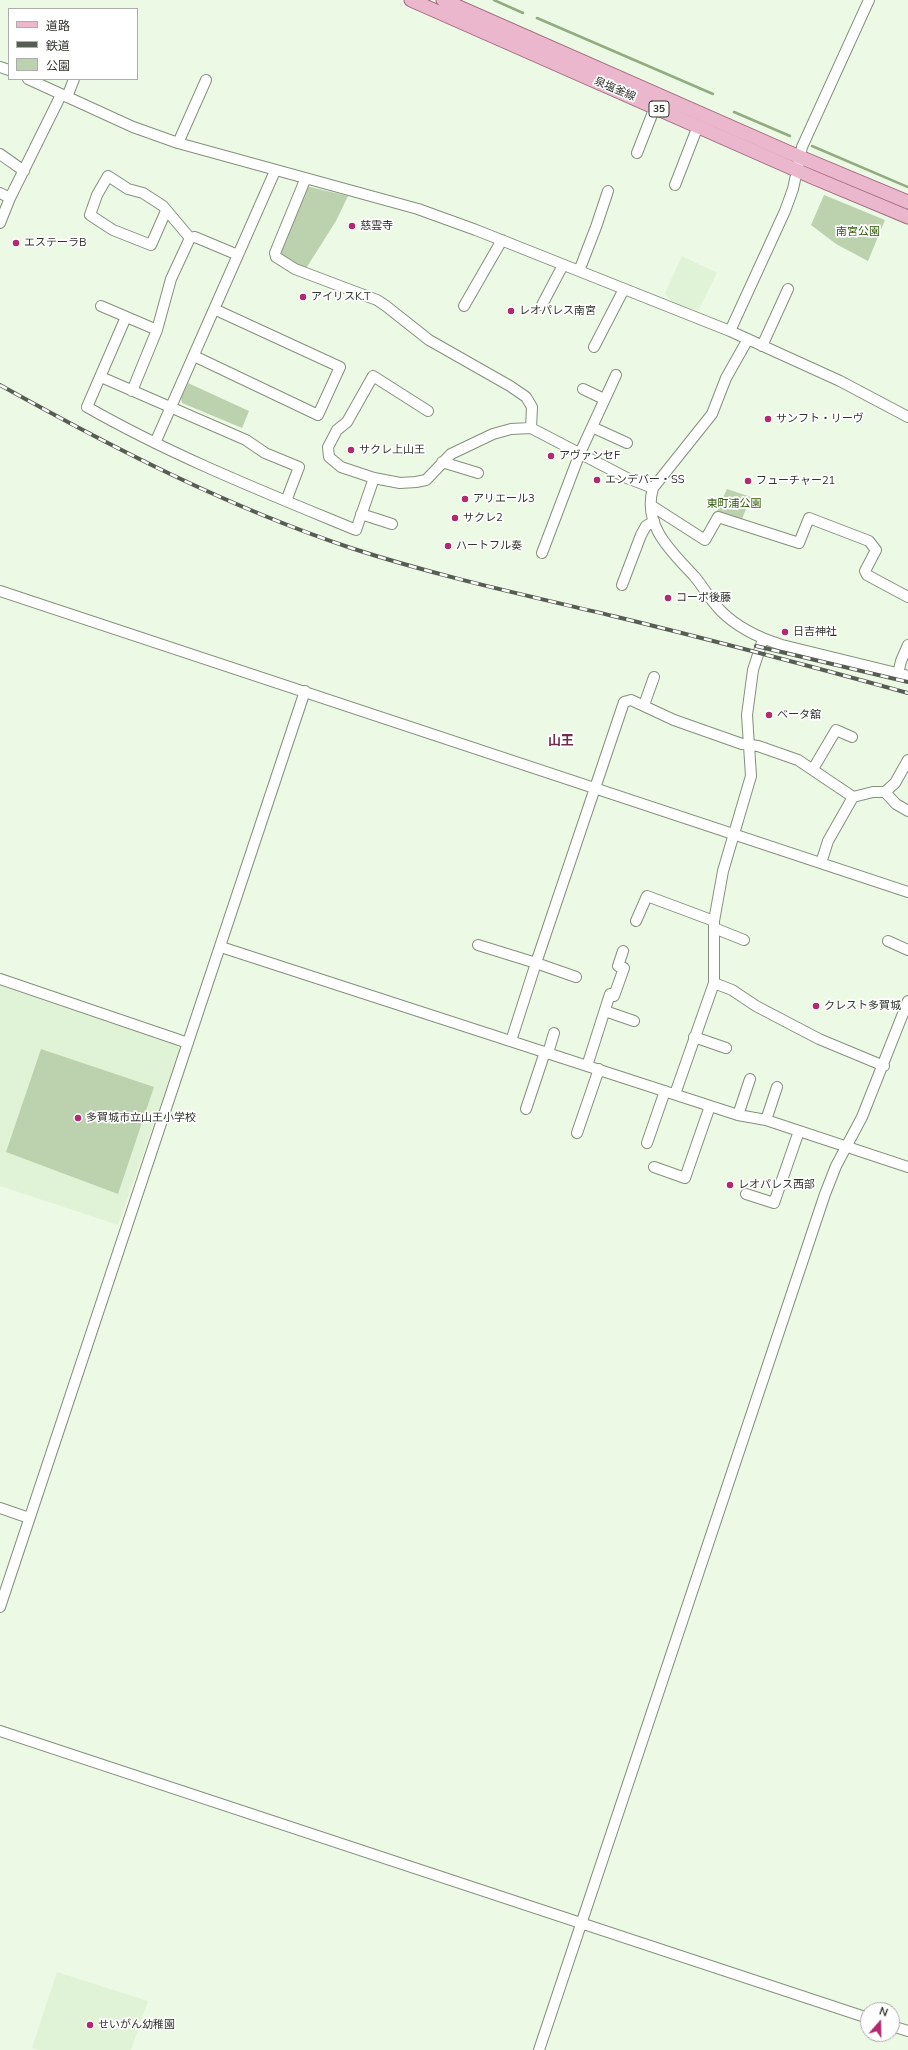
<!DOCTYPE html>
<html>
<head>
<meta charset="utf-8">
<style>
	body { margin:0 }
	#map { position:relative; width:908px; height:2050px; overflow:hidden; background:#ecf9e4; font-family:Mulish,"Noto Sans JP",sans-serif }
	canvas { display:block }
	.legend { position:absolute; left:8px; top:8px; width:130px; height:72px; box-sizing:border-box; background:#fff; border:1px solid #acaeab; margin:0; padding:5px 7px; list-style:none; font-size:12px; color:#30352d }
	.legend li { display:flex; align-items:center; gap:8px; height:20px }
	.legend b { width:20px; border:1px solid #acaeab }
	.north { position:absolute; left:860px; top:2002px; width:40px; height:40px; box-sizing:border-box; background:#fff; border:1px solid #acaeab; border-radius:50%; rotate:20deg; font-size:11px; font-weight:700; line-height:16px; text-align:center; color:#30352d }
	.north::after { content:''; display:block; margin:auto; width:14px; height:18px; background:#b12a6e; clip-path:polygon(50% 0,100% 100%,50% 72%,0 100%) }
</style>
</head>
<body>
<div id="map">
<canvas width="908" height="2050"></canvas>
<ul class="legend">
<li><b style="height:5px;background:#ebb7cc"></b>道路</li>
<li><b style="height:5px;background:#565d52"></b>鉄道</li>
<li><b style="height:11px;background:#bcd2ae"></b>公園</li>
</ul>
<div class="north">N</div>
</div>
<script>
const c = document.querySelector('canvas').getContext('2d');
c.lineJoin = 'round';
function paint(path, color) {
  c.fillStyle = color;
  c.fill(path, 'evenodd');
}
function strokePath(path, color, width, dash) {
  c.strokeStyle = color;
  c.lineWidth = width;
  c.lineCap = dash ? 'butt' : 'round';
  c.setLineDash(dash || []);
  c.stroke(path);
}
function drawText(font, color, halo, rows, align = 'center') {
  c.font = font + ' Mulish,"Noto Sans JP",sans-serif';
  c.lineWidth = 3.5;
  c.setLineDash([]);
  c.textBaseline = 'middle';
  c.strokeStyle = halo;
  c.fillStyle = color;
  for (const [text, x, y, turn = 0] of rows) {
    c.save();
    c.translate(x, y);
    c.rotate((+turn || 0) * Math.PI / 180);
    c.textAlign = isNaN(turn) ? turn : align;
    if (halo) c.strokeText(text, 0, 0);
    c.fillText(text, 0, 0);
    c.restore();
  }
}
const built = new Path2D(`
	M682 256 717 273 698 311 671 301 665 293Z
	M0 983 176 1043 180 1050 118 1225 0 1186Z
	M57 1972 148 2001 131 2050H39L32 2048Z`);
const green = new Path2D(`
	M306 186 348 196 336 221 305 270 279 256Z
	M824 195 885 220 868 261 836 244 811 225Z
	M188 383 249 411 242 428 182 403 181 398Z
	M727 489 751 497 742 519 717 511Z
	M41 1049 154 1087 118 1194 6 1152Z`);
const stream = new Path2D(`
	M494 0 523 13
	M537 18 713 94
	M734 112 790 136
	M812 146 908 187`);
const minor = new Path2D(`
	M0 67 9 70
	M28 79 133 127 178 143 418 209 476 230 730 331 840 381 908 417
	M67 97 74 79
	M178 143 206 80
	M637 153 655 107
	M0 154 24 171
	M305 180 275 253 276 257 295 269 377 300 386 306 429 340 510 386 526 397 532 407 531 428
	M675 185 698 126
	M0 193 10 198
	M166 211 151 245 113 230 90 215 97 195 108 176 128 189 143 193 163 206 190 238
	M0 223 10 198 61 95
	M579 271 596 227 608 191
	M542 305 563 265
	M101 306 157 330
	M464 306 502 240
	M126 317 87 407C173 456 264 492 356 530L374 478
	M730 331 785 211 793 189 802 147 869 0
	M748 339 726 378 712 414 653 488C642 526 672 552 695 577 704 588 711 601 721 611 738 628 759 638 782 645L908 676
	M762 346 788 289
	M594 347 624 289
	M194 356 318 415 340 367 214 309
	M101 377 246 440 265 453 299 467 286 501
	M583 389 604 399
	M132 391 157 330 171 279 190 238 195 237 238 255
	M428 411 373 376 347 422 337 430 328 447 329 457 341 467 374 478 400 483 416 482 426 480 451 454 493 434 511 429 531 428 627 478 653 488
	M592 427 627 443
	M155 443 275 171
	M442 462 478 473
	M652 506 705 540 718 517 799 543 809 518 869 541 876 550 865 571 867 575 908 597
	M361 514 392 524
	M542 553 580 453 616 375
	M622 585 641 535 646 526 654 521
	M0 591 908 892
	M898 674 901 661 908 645
	M644 705 654 677
	M813 769 836 730 852 737
	M885 792 895 783 908 760
	M821 863 828 841 853 797 873 792H885L896 804 908 811
	M636 921 647 896 714 921
	M714 928 744 940
	M888 941 908 950
	M478 945 536 963 624 702 631 700 674 720 742 744 758 746 798 760 853 797
	M221 947 738 1115 766 1120 908 1167
	M0 979 188 1043
	M714 983 732 990 756 1006 819 1039 884 1066
	M605 1011 634 1021
	M694 1037 726 1048
	M511 1041 536 963 576 977
	M548 1053 554 1033
	M587 1066 610 994 614 996 624 968 618 966 623 951
	M675 1094 714 983V921L723 871 751 776 747 715 753 670 763 639
	M526 1109 545 1052
	M738 1115 750 1079
	M766 1120 777 1087
	M577 1133 599 1069
	M647 1143 665 1091
	M654 1167 685 1178 710 1106
	M746 1194 774 1203 799 1131
	M0 1508 29 1518
	M0 1607 305 691
	M0 1731 868 2018
	M892 2026 908 2031
	M539 2050 825 1194 836 1166 862 1117 908 1001`);
const major = new Path2D(`
	M411 0 812 177 908 217
	M443 0 788 152 908 202`);
const rail = new Path2D(`
	M0 385C113 448 228 507 351 548 437 576 525 595 613 616 712 640 810 666 908 693
	M756 646 908 682`);
const markers = [
	[352,226,4,"#b12a6e"],
	[16,243,4,"#b12a6e"],
	[303,297,4,"#b12a6e"],
	[511,311,4,"#b12a6e"],
	[768,419,4,"#b12a6e"],
	[351,450,4,"#b12a6e"],
	[551,456,4,"#b12a6e"],
	[597,480,4,"#b12a6e"],
	[748,481,4,"#b12a6e"],
	[465,499,4,"#b12a6e"],
	[455,518,4,"#b12a6e"],
	[448,546,4,"#b12a6e"],
	[668,598,4,"#b12a6e"],
	[785,632,4,"#b12a6e"],
	[769,715,4,"#b12a6e"],
	[816,1006,4,"#b12a6e"],
	[78,1118,4,"#b12a6e"],
	[730,1185,4,"#b12a6e"],
	[90,2025,4,"#b12a6e"]
];
const shields = [
	[659,109,20]
];
const shieldNames = [
	["35",659,109]
];
const streetNames = [
	["泉塩釜線",615,89,23]
];
const poiNames = [
	["慈雲寺",360,226],
	["エステーラB",24,243],
	["アイリスK.T",311,297],
	["レオパレス南宮",519,311],
	["サンフト・リーヴ",776,419],
	["サクレ上山王",359,450],
	["アヴァンセF",559,456],
	["エンデバー・SS",605,480],
	["フューチャー21",756,481],
	["アリエール3",473,499],
	["サクレ2",463,518],
	["ハートフル奏",456,546],
	["コーポ後藤",676,598],
	["日吉神社",793,632],
	["ベータ舘",777,715],
	["クレスト多賀城",824,1006],
	["多賀城市立山王小学校",86,1118],
	["レオパレス西部",738,1185],
	["せいがん幼稚園",98,2025]
];
const parkNames = [
	["南宮公園",858,232],
	["東町浦公園",734,504]
];
const quarterNames = [
	["山王",561,741]
];
paint(built, '#e1f3d6');
paint(green, '#bcd2ae');
strokePath(stream, '#92ab81', 2.5);
strokePath(minor, '#84907c', 12);
strokePath(major, '#a16a7e', 15);
strokePath(minor, '#fff', 10);
strokePath(major, '#ebb7cc', 13);
strokePath(rail, '#565d52', 4);
strokePath(rail, '#fff', 2.5, [8]);
for (const [x, y, r, color] of markers) {
  const dot = new Path2D();
  dot.arc(x, y, r, 0, 2 * Math.PI);
  c.fillStyle = color;
  c.fill(dot);
  strokePath(dot, '#fff', 1.5);
}
for (const [x, y, w] of shields) {
  const box = new Path2D();
  box.roundRect(x - w / 2, y - 8, w, 16, 3);
  c.fillStyle = '#fff';
  c.fill(box);
  strokePath(box, '#30352d', 1);
}
drawText('bold 10px', '#30352d', null, shieldNames);
drawText('11px', '#30352d', '#fff', streetNames);
drawText('11px', '#30352d', '#fff', poiNames, 'left');
drawText('11px', '#325907', '#fff', parkNames);
drawText('bold 13px', '#6f2d4b', '#fff', quarterNames);
</script>
</body>
</html>
